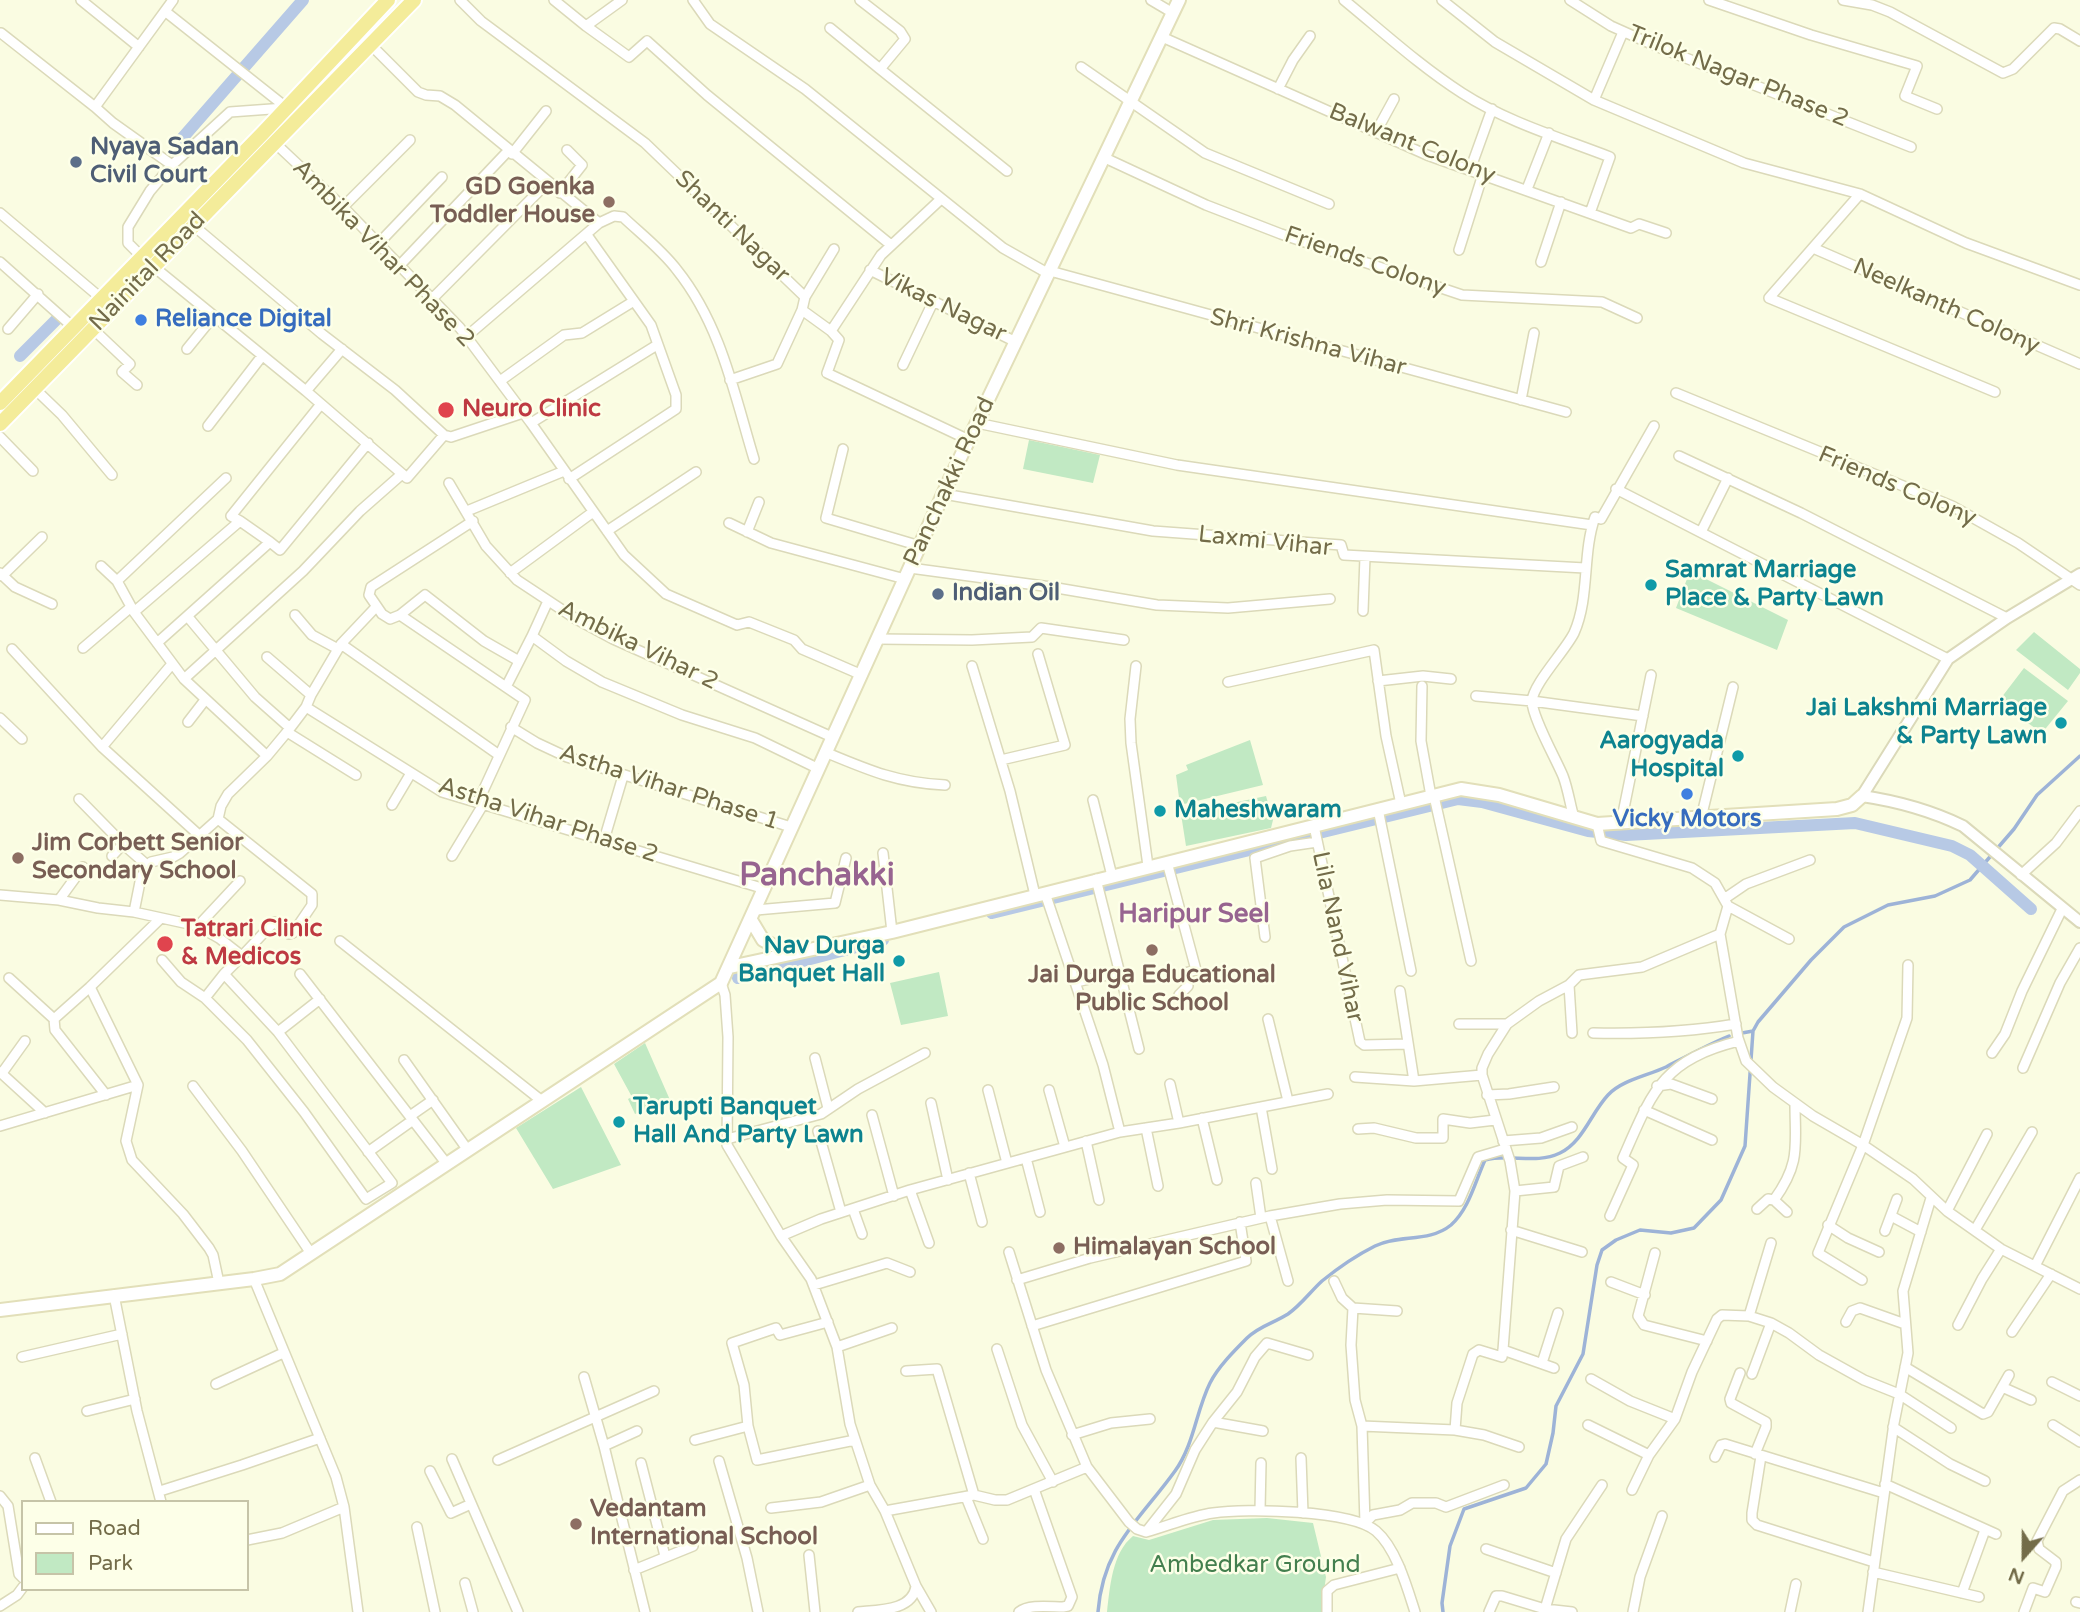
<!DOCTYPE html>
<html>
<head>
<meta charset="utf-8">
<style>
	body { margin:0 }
	#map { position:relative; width:2080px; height:1612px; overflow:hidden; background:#fafce2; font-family:"Varela Round",sans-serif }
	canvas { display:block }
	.legend { position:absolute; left:21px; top:1500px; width:228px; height:91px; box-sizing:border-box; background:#fdffe8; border:2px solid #c6c4a8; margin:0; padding:9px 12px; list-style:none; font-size:21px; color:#736c49 }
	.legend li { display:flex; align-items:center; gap:14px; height:35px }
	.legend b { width:35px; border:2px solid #c6c4a8 }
	.north { position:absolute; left:1989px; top:1521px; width:70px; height:70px; -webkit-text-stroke:5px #fdffe8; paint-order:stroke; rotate:201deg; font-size:19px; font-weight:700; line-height:28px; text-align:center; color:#736c49 }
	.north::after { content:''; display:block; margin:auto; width:24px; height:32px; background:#736c49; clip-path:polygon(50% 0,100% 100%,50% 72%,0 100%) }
</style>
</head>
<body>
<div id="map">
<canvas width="2080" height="1612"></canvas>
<ul class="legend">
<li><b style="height:9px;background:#fff"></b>Road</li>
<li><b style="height:19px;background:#c1e9c3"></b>Park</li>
</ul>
<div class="north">N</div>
</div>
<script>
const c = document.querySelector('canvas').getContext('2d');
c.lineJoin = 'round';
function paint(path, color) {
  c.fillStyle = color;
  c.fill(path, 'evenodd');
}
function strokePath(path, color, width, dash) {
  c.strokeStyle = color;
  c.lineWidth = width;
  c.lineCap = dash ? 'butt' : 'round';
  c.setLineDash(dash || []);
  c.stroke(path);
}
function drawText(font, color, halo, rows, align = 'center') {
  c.font = font + ' "Varela Round",sans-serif';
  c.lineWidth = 5;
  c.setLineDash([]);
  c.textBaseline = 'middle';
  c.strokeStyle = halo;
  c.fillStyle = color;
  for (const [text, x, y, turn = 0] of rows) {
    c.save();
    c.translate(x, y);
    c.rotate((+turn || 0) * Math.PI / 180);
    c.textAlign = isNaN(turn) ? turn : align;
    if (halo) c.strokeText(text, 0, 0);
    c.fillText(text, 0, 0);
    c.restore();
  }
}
const green = new Path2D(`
	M1029 440 1100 455 1093 483 1023 469Z
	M1690 571 1788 620 1777 650 1676 608Z
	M2034 632 2080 669V673L2068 690 2016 650Z
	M2024 668 2068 701 2042 733 1998 702Z
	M1250 740 1263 785 1180 805 1176 775 1188 770 1186 765Z
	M1266 796 1273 820 1271 828 1186 846 1181 814Z
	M939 972 948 1016 901 1025 890 983Z
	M645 1043 670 1100 635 1114 628 1099 632 1097 614 1064Z
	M581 1087 621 1165 553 1189 516 1128Z
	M1267 1518 1313 1523 1326 1577 1321 1612H1107C1110 1587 1112 1553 1133 1536L1149 1540 1213 1520Z`);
const stream = new Path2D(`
	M1742 1033 1753 1031
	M1098 1612C1103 1546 1139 1521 1175 1471 1194 1445 1196 1411 1210 1383 1218 1367 1234 1351 1247 1338 1259 1326 1274 1323 1288 1314 1301 1305 1310 1292 1322 1281 1338 1268 1357 1255 1375 1246 1399 1234 1429 1243 1451 1225 1469 1209 1475 1182 1485 1160 1510 1153 1535 1165 1560 1153 1583 1142 1591 1113 1608 1095 1622 1080 1647 1076 1666 1067 1687 1056 1707 1045 1729 1036
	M1443 1612 1442 1603 1450 1546 1464 1509 1526 1488 1546 1464 1553 1433 1556 1406 1583 1354 1597 1265 1602 1250 1616 1240 1640 1230 1671 1233 1694 1228 1721 1200 1745 1146 1753 1031 1758 1022 1811 960 1844 927 1888 905 1935 896 1970 880 2014 829 2037 795 2080 756`);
const canal = new Path2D(`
	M178 143 303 0
	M20 356 58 318
	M992 913 1458 799 1482 802 1588 831 1626 835 1855 823 1952 846 1970 855 2031 909
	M738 978 883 940`);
const minor = new Path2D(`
	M81 0 139 47
	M460 0 481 21 645 143 805 297 802 310 831 331 839 340 827 373 969 440
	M554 0 586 26
	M622 0 586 26 629 57 647 41 707 95 891 245
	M693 0 710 24 805 89 1003 248 1049 274
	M860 0 900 31 905 39 880 69 1007 171
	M1151 0 1173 13
	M1344 0C1383 32 1420 66 1462 93 1507 122 1561 138 1610 157L1590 213
	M1442 0 1495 42 1594 100 1744 163 1860 194 1966 243 2080 285
	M1570 0 1611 26 1658 47 1911 147
	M1709 0 1811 35 1917 66 1905 96 1937 109
	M1843 0 1872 5 1890 12 2003 73 2013 69 2054 28 2060 29 2080 41
	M166 12 287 108
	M830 28 880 69
	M1 33 95 107
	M1162 37 1427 155 1631 228 1639 224 1666 233
	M371 45 418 92 426 95 440 96 455 105 599 223 614 216 623 217C641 234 662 250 677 270 721 325 734 393 754 459
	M1081 67 1205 153 1329 204
	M1278 89 1293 60 1310 36
	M1594 100 1623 32
	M1376 132 1394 99
	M275 143 343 207 460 328 531 423 624 555 666 594 737 625 749 622 794 640 802 649 862 675
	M512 154 546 111
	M1105 158 1206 205 1281 234 1462 295 1602 302 1637 318
	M172 165 230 112 285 108
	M1470 170 1492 109
	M1527 189 1549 133
	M560 193 582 165 567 150
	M1860 194 1769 298 1995 392
	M343 207 410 140
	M0 213 102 299
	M194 226 322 334 395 390 444 435 451 437 523 413
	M379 243 442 177
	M1813 248 2080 364
	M1459 250 1483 174
	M141 256 128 243V227L150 191 172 165 113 123 95 107 173 0
	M0 262 74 328
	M1541 262 1561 202
	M400 265 508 151
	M154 267 306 391 407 478 444 435
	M870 270 1016 342
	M1050 271 1566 412
	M805 297 834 249
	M432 299 547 183
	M8 329 38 294
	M93 329 130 364 122 372 137 385
	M831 331 881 255 941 199
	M466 337 599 223
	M187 349 213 317
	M903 365 933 302
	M730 380 777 364 802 310
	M500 381 564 335 582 333 634 301
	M35 389 62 415 112 475
	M306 391 342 349
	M1676 393 1952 506 2018 543 2080 585
	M1521 400 1534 333
	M531 423 657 345
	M977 423 1177 465 1592 525
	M208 426 262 356
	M0 437 33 471
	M843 449 826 518 920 546
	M1679 456 1801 513 2007 618
	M569 479 676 409V395L651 325 587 235
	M449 483 486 546 517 580 576 619 613 639 832 737
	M1616 489 1948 659
	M944 494 1153 531 1341 545 1344 555 1585 568
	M467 511 564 471
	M240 521 270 542
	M473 521 371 587 369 595 382 614 390 619 400 615 425 595 484 641 519 661
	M729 523 771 543 905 579
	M607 531 696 472
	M747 532 759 502
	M1701 532 1728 478
	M101 566 117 581 134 612 184 679 267 756
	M910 568 1051 587 1157 605 1228 608 1330 599
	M0 573 15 587 52 604
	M510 573 593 512
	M2 576 42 537
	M117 581 226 478
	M1363 611 1365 557
	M134 612 240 521 231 516 321 404
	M295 615 312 635 338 649
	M400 615 525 700 478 802
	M188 617 255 697 290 728
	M532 636 548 601
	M877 639 972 640 1032 637 1041 628 1124 640
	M157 643 270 542 280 550 368 443
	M341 644 499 755
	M83 648 131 607
	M12 649 102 747 200 836
	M267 657 311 695
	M972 666 1010 791 1035 895
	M1136 666 1130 719 1131 743 1148 866
	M184 679 303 571 360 511 402 474
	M1378 681 1423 676 1451 679
	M1228 682 1374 650 1386 736 1401 804
	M1422 686 1421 741 1431 796
	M506 687 532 636 566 661 602 682 682 715 755 738 817 768
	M1476 696 1532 701 1643 716
	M306 707 442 792 765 889
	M0 718 22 739
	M188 722 205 700
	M511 727 537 743 567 757 791 827
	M287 732 356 775
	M102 747 172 664
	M825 752C868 770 898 783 945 785
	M1001 760 1065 745 1038 654
	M1434 796 1471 961
	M79 799 123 844 148 866
	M1093 800 1112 876
	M392 805 411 773
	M1378 809 1411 971
	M1574 818C1570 804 1568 789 1563 776 1556 759 1532 717 1532 701 1533 684 1565 651 1574 633 1590 597 1582 554 1595 517L1601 519 1654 426
	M1701 818 1733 687
	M218 819 312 894V905L293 933 289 934 274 922 242 956
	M1621 823 1651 675
	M1597 824 1601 841 1692 868 1715 883 1728 906 1720 934 1738 1038 1746 1061 1773 1087 1813 1116 1863 1145 1913 1179 1947 1211 2001 1249 2080 1289
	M1314 826 1360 1042 1364 1045 1407 1044
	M604 840 623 776
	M883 853 892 932
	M112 856 123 844
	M452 856 484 803
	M1167 862 1196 970 1185 973 1188 986 1179 995
	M2021 875 2056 843 2080 811
	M1096 879 1139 1049
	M1045 893 1103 1065 1120 1132
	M0 895 59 900 98 908 134 912 198 926 219 938 242 956 224 974 205 998 247 1040 304 1112 366 1199 392 1183 278 1032 224 974
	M1724 899 1746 884 1810 860
	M59 900 83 867
	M1728 906 1789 939
	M756 910 835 903 846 858
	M134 912 141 877 151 862 173 857 180 853 218 819 221 806 228 794 267 756 287 732 306 707 311 695 341 644 376 607
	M160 919 90 987 138 1085 126 1141 132 1160 183 1214 209 1248 213 1255 219 1283
	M198 926 240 881
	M1265 937 1255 858 1290 846 1317 842
	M340 941 542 1101
	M162 960 181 982 205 998
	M300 974 446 1163
	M9 978 54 1019 55 1030 106 1095
	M1076 982 1121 972
	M721 983 725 995 728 1037 727 1145 781 1236 811 1279 837 1347 850 1424 870 1485 885 1511 916 1586 931 1612
	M1569 985 1572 1033
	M1400 991 1414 1081
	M54 1019 90 987
	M1268 1019 1288 1101
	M1459 1024H1507
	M278 1032 320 999
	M1593 1033C1641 1034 1689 1032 1736 1024
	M1992 1053 2005 1034 2022 991 2062 909
	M815 1058 828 1108
	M404 1060 467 1149
	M2023 1068 2060 983 2080 948
	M0 1072 45 1113
	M2 1073 25 1041
	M1355 1077 1414 1081 1482 1075
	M1170 1084 1179 1123
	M193 1086 242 1151 310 1252
	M1657 1086 1671 1084 1712 1099
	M988 1090 1007 1163
	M1049 1090 1065 1147
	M1487 1095 1509 1094 1554 1087
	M931 1103 948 1180
	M1261 1107 1272 1169
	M1644 1110 1712 1140
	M872 1115 894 1196
	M410 1116 433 1100
	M1202 1118 1217 1180
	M0 1126 138 1085
	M1146 1128 1158 1186
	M1358 1129 1374 1128 1416 1138H1443V1119L1470 1123 1495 1120
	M818 1131 841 1212
	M727 1139 821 1114 858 1089 925 1053
	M1086 1141 1099 1200
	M1503 1141 1541 1138 1572 1127
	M368 1152 413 1120
	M1026 1158 1040 1212
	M969 1173 982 1222
	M1256 1183 1261 1218
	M910 1190 929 1243
	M1515 1191 1554 1187 1559 1166 1583 1157
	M1774 1200 1787 1212
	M853 1209 862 1234
	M1757 1209 1768 1199 1774 1200C1801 1163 1795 1146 1795 1103
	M1947 1211 1987 1134
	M1270 1216 1288 1281
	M1610 1216 1633 1165 1623 1158C1652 1092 1662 1060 1739 1041
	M1891 1216 1921 1232
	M1828 1225 1848 1238 1879 1252
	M1511 1230 1582 1252
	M1975 1230 2032 1132
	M1885 1231 1897 1199
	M781 1236 821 1219 910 1190 1120 1132 1179 1123 1328 1094
	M1009 1252 1046 1370 1087 1467 1129 1522 1137 1529 1146 1532C1168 1526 1191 1516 1213 1513 1246 1508 1351 1510 1376 1531 1396 1548 1407 1587 1415 1612
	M1655 1253 1638 1316 1644 1325 1707 1341
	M2035 1266 2080 1178
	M254 1279 336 1477 344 1507 358 1612
	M1017 1280 1090 1258 1270 1216 1340 1204 1387 1200 1459 1201 1478 1157 1505 1149
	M1862 1280 1818 1253 1863 1145 1907 1018 1908 965
	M1334 1281 1342 1298 1353 1308 1351 1345 1355 1400 1362 1426 1365 1523
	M1611 1282 1645 1295
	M814 1285 887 1263 910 1272
	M114 1295 137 1411 161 1502
	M1353 1308 1397 1311
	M1749 1316 1771 1243
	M1846 1322 1852 1311 1860 1308 1905 1324
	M1958 1325 1982 1279 2001 1249
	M1032 1326 1246 1261 1240 1222
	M2012 1332 2051 1274
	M837 1347 892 1328
	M997 1349 1022 1425 1053 1482
	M1503 1350 1554 1368
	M22 1357 122 1334
	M1542 1363 1558 1313
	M1905 1367 1983 1414 1988 1412 2009 1375
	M906 1371 937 1369 974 1495
	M1740 1373 1730 1399 1731 1403 1766 1422V1427L1755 1454
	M1752 1374 1771 1323
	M584 1377 604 1446 645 1612
	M1591 1379 1630 1401 1675 1419
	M2052 1382 2080 1396
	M216 1384 283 1353
	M2002 1387 2031 1400
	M87 1411 135 1399
	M1213 1422 1263 1431
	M1588 1425 1649 1455
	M2053 1425 2080 1442
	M748 1426 744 1385 732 1343 776 1328 780 1335 828 1322
	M1362 1426 1455 1430 1484 1435 1519 1447
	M1893 1427 1950 1464 1985 1481
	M1455 1430 1457 1403 1473 1354 1479 1350 1502 1357 1503 1350 1515 1191 1510 1161 1482 1075V1068L1488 1054 1507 1024 1539 1001 1569 985 1579 975 1642 967 1720 934
	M1072 1435 1111 1423 1150 1419
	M695 1440 748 1426 757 1460 855 1440
	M604 1446 637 1431
	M1761 1456 1752 1513V1520L1757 1525 1874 1562
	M1715 1457 1721 1445 1725 1444 1884 1493
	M35 1458 51 1502
	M1301 1458 1303 1513
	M452 1459 518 1612
	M498 1460 654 1391
	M719 1461 747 1558 758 1612
	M641 1463 665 1556
	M430 1471 451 1513 471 1504
	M1885 1484 1996 1534
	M1632 1490 1649 1455 1675 1419 1692 1372 1717 1319 1722 1315 1749 1316 1771 1323 1789 1333 1819 1355 1864 1380 1899 1394 1951 1428
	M160 1491 242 1465 320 1438
	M0 1496 8 1506 19 1574 23 1578
	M966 1497 983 1539
	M771 1508 821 1502 870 1485
	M1260 1510 1261 1463
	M885 1511 974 1495 995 1500H1007L1087 1467
	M1365 1523 1373 1515 1400 1510 1412 1503H1436L1446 1507 1504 1485
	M417 1527 435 1612
	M1146 1532 1176 1494 1195 1450 1213 1422 1237 1392 1255 1357 1267 1343 1308 1355
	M247 1540 282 1533 344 1507
	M1486 1549 1556 1573
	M809 1555 815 1612
	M634 1570 693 1546
	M1873 1572 1979 1597
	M465 1583 473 1612
	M1962 1593 1985 1530
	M2076 1602 2080 1603
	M0 1606 17 1595 23 1587
	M1545 1609 1566 1539 1602 1485
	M858 1612C878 1610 913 1611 916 1586
	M1019 1612C1029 1604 1050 1607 1063 1607L1068 1606 1072 1597 1034 1489
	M1327 1612V1591L1334 1585 1400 1568
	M1489 1612 1496 1596H1502L1545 1609 1572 1612
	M1633 1612 1640 1577 1662 1516
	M1790 1612 1796 1584
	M1868 1612 1894 1423 1908 1353 1903 1291 1931 1198
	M2024 1612 2033 1588 2045 1592 2056 1567V1562L2039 1549 2037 1541 2063 1491 2080 1480`);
const tertiary = new Path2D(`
	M2080 574 2007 618 1948 659 1862 796C1896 801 1932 811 1963 826L2080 922`);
const secondary = new Path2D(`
	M751 920 763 940 790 954
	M730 967 892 932 1461 789 1499 795 1597 824 1837 809 1852 805 1862 796
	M0 1310 254 1279 280 1274 721 983 950 479 1179 0`);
const trunk = new Path2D(`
	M0 403 263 133 388 0
	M0 424 414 0`);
const markers = [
	[76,162,7,"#5c6f8a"],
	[609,202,7,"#8d6e63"],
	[141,320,7,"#3f7fe0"],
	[446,410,9,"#e0444e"],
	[1651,585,7,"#0f9aa8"],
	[938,594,7,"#5c6f8a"],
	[2061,723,7,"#0f9aa8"],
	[1738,756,7,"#0f9aa8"],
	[1687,794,7,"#3f7fe0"],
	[1160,811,7,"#0f9aa8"],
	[18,858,7,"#8d6e63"],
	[165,944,9,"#e0444e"],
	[1152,950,7,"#8d6e63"],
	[899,961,7,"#0f9aa8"],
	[619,1122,7,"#0f9aa8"],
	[1059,1248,7,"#8d6e63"],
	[576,1524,7,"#8d6e63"]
];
const streetNames = [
	["Trilok Nagar Phase 2",1738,77,22],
	["Balwant Colony",1412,144,22],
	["Shanti Nagar",732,227,44],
	["Ambika Vihar Phase 2",383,254,46],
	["Friends Colony",1365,262,19],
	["Nainital Road",148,272,-46],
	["Vikas Nagar",943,306,26],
	["Neelkanth Colony",1946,307,24],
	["Shri Krishna Vihar",1308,343,15],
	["Panchakki Road",950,482,-65],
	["Friends Colony",1897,487,23],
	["Laxmi Vihar",1265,542,6],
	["Ambika Vihar 2",638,646,26],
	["Astha Vihar Phase 1",669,788,18],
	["Astha Vihar Phase 2",548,821,18],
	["Lila Nand Vihar",1337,937,78]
];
const serviceNames = [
	["Nyaya Sadan",90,148],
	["Civil Court",90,176],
	["Indian Oil",952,594]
];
const educationNames = [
	["GD Goenka",595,188,"right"],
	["Toddler House",595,216,"right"],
	["Jim Corbett Senior",32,844],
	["Secondary School",32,872],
	["Jai Durga Educational",1152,976,"center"],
	["Public School",1152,1004,"center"],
	["Himalayan School",1073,1248],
	["Vedantam",590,1510],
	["International School",590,1538]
];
const shopNames = [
	["Reliance Digital",155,320],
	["Vicky Motors",1687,820,"center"]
];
const healthNames = [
	["Neuro Clinic",462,410],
	["Tatrari Clinic",181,930],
	["& Medicos",181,958]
];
const cultureNames = [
	["Samrat Marriage",1665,571],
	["Place & Party Lawn",1665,599],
	["Jai Lakshmi Marriage",2047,709,"right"],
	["& Party Lawn",2047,737,"right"],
	["Aarogyada",1724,742,"right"],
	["Hospital",1724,770,"right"],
	["Maheshwaram",1174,811],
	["Nav Durga",885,947,"right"],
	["Banquet Hall",885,975,"right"],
	["Tarupti Banquet",633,1108],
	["Hall And Party Lawn",633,1136]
];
const parkNames = [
	["Ambedkar Ground",1255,1566]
];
const neighbourhoodNames = [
	["Haripur Seel",1194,915]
];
const districtNames = [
	["Panchakki",817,877]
];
paint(green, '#c1e9c3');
strokePath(stream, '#9db3d7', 3.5);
strokePath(canal, '#b7c9e5', 12);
strokePath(minor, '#dbd9b9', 12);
strokePath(tertiary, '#dbd9b9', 14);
strokePath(secondary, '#e2dfb9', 16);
strokePath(trunk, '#fff', 18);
strokePath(minor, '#fff', 9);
strokePath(tertiary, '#fff', 10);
strokePath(secondary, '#fff', 12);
strokePath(trunk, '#f4ec9a', 14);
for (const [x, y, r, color] of markers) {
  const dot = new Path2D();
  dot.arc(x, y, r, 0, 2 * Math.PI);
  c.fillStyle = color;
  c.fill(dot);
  strokePath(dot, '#fdffe8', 2.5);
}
drawText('24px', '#736c49', '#fdffe8', streetNames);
drawText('bold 24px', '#4e5e75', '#fdffe8', serviceNames, 'left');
drawText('bold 24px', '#785e54', '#fdffe8', educationNames, 'left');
drawText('bold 24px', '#366cbe', '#fdffe8', shopNames, 'left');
drawText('bold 24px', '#be3a42', '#fdffe8', healthNames, 'left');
drawText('bold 24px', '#0d838f', '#fdffe8', cultureNames, 'left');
drawText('24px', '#437f4e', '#fdffe8', parkNames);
drawText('bold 26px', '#976490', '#fdffe8', neighbourhoodNames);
drawText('bold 32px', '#976490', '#fdffe8', districtNames);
</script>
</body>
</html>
